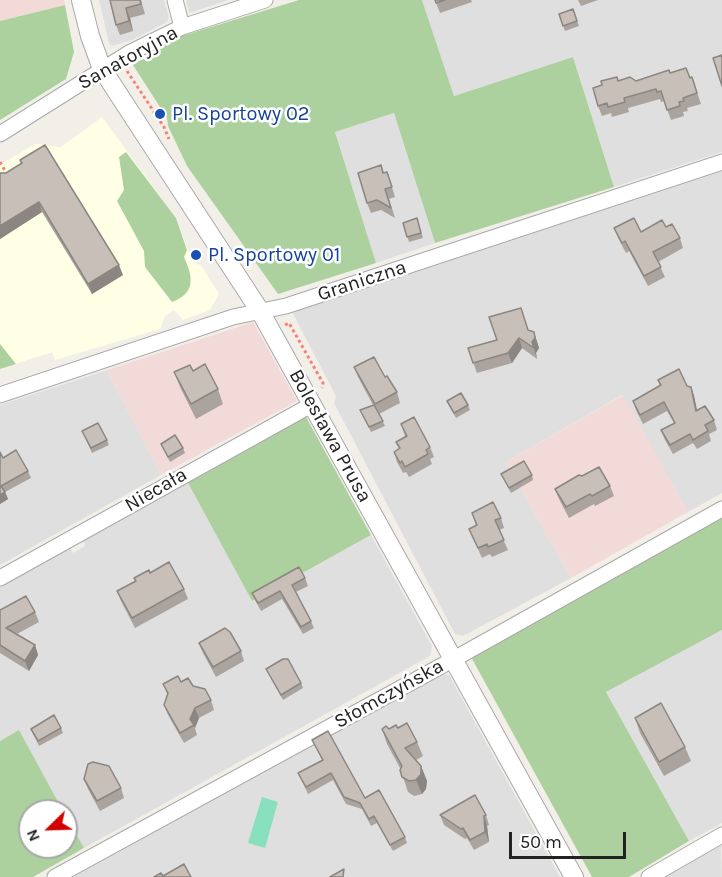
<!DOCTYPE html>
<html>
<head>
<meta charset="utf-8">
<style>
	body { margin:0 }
	#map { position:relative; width:722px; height:877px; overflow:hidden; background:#f2efe9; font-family:Karla,sans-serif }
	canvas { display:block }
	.north { position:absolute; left:18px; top:799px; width:60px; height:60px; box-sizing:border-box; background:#fff; border:2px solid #a7a7a7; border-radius:50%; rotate:247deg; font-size:16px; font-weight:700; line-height:24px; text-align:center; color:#222 }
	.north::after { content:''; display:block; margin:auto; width:21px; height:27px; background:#d40000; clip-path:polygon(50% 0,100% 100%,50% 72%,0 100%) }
	.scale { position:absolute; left:509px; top:832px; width:117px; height:27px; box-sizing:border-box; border:3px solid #222; border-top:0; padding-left:8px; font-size:18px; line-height:21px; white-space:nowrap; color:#222; -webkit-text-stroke:4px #fff; paint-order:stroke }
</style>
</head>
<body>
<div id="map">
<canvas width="722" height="877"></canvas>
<div class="north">N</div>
<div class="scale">50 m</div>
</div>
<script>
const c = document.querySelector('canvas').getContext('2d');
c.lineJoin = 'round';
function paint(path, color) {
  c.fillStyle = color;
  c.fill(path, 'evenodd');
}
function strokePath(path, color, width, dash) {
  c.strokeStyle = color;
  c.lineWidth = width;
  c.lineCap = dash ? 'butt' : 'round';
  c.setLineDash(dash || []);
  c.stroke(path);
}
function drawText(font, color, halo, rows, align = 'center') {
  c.font = font + ' Karla,sans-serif';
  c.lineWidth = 5;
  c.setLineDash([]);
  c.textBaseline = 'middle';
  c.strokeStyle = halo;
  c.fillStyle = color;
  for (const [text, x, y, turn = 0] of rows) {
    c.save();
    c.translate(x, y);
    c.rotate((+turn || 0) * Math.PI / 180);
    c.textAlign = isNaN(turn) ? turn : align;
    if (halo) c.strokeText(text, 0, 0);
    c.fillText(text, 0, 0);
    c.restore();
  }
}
const residential = new Path2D(`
	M99 0H164L169 17 167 22 132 40 112 46 109 43Z
	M186 0H229L189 13Z
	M422 0H722V152L614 187 573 57 454 96Z
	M394 113 435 243 376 263 335 132Z
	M722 170V493L688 512 622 395 506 462 571 578 463 636 455 634 334 403 336 396 292 312Z
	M107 370 161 475 0 565V405Z
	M188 483 252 601 371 535 432 646 430 656 84 848 66 816V811H63L19 731 0 741V587L70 548 73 553 85 546 84 540Z
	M722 630V823L689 841 606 692Z
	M441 673 449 675 560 877H72Z
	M721 845 722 877H666Z`);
const commercial = new Path2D(`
	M0 0H64L65 5 0 21Z
	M253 322 297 401 161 475 107 370Z
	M623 395 688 512 571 578 506 462Z`);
const education = new Path2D(`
	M102 117 176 218 188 250 197 265 200 264 219 294 210 310 183 320 174 310 165 316 160 329 55 360 52 352 0 369V165L35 144 61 147Z`);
const forest = new Path2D(`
	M299 0H422L454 96 573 57 614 187 435 243 394 113 335 132 376 263 278 294 187 166 168 126 167 118 133 65 172 39Z
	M65 5 74 52 66 79 0 120V21Z
	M126 152 176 218 187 250 184 257C193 277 196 293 172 302L145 267 144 251 117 201 124 190 119 157Z
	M0 344 16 364 0 369Z
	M306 417 371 535 252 601 188 483Z
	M722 517V630L606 692 689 841 629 877H592L471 657Z
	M19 730 63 811H30V847H66V816L84 848 33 877H0V741Z`);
const pitch = new Path2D(`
	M262 797 278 802 265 848 248 843Z`);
const path = new Path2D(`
	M127 71 164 127 169 139
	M0 162 8 176
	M285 325 289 323 323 383 322 388`);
const minor = new Path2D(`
	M175 0 182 27
	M0 134 129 53 182 27 265 0
	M0 395 233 317 286 306 722 162
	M0 578 313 404
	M55 877 454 659 722 509
	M649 877 722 835`);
const tertiary = new Path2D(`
	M81 0 90 36 102 69 260 311 574 877`);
const wall = new Path2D(`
	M110 0H141L145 14 130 18 133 31 120 35 116 25Z
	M435 0H471L472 2 440 13Z
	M578 0H598L581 6Z
	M573 9 579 26 565 31 559 14Z
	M670 73 690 78 692 77 701 104 687 108 688 111 683 112 684 116 671 120 664 101 661 102 660 99 628 108 629 112 612 117 611 113 602 116 598 106 618 81H636Z
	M20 160 123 275 92 294 42 212 0 239V173H6L21 164Z
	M381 165 384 173 387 172 395 197 389 199 395 218 381 210 371 213 367 203Z
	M417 218 423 238 409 242 403 223Z
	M666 227 680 238 683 248 658 262 665 277 648 286 629 251 626 253 618 238 614 228 641 232Z
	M528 330 534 332 537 342 539 348 536 353 537 359 522 348 512 363 477 373 468 348Z
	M354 367 385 377 397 392 400 403 379 414 385 426 371 432 360 410 373 405 358 377Z
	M193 371 218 389 223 404 196 419 180 387 174 372Z
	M658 380 691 387 694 396 697 410 714 420 717 430 709 434 711 441 697 449 693 443 673 454 665 440 661 430 674 423 667 411 643 424 636 410 633 401 660 386Z
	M447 401 468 405 470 410 456 418Z
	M401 424 430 447 434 457 430 459 432 464 409 477 406 472 403 473 397 462 394 452 399 449 396 442 405 436Z
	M82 431 107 440 109 445 92 453Z
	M161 444 183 448 185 453 170 462Z
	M3 458 28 471 31 478 5 492 8 499 0 504Z
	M501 474 532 475 533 480 511 493Z
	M610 486 614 496 595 506 594 504 569 518 559 499 555 489Z
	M472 513 501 518 504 528 499 530 508 550 492 557 490 554 482 558 469 529 476 526Z
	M150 573 184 589 188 599 135 628 121 601 117 591Z
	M305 578 308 586 296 592 311 621 314 628 303 634 282 599 261 611 255 600 252 593Z
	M0 610 35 612 39 622 17 634 35 645 38 655 29 671 0 653Z
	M199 643 241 651 244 661 216 677 203 653Z
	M266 669 301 683 303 688 283 700Z
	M181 682 193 686 211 700 214 710 199 718 195 728 197 735 184 743 168 715 164 705 168 696 163 684Z
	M635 718 685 747 691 761 664 776 640 733Z
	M61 728 63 733 39 746 31 729Z
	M398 728 417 742 423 756 416 760 421 766 427 781 426 789 422 794 414 796 408 792 400 768 387 744 382 729Z
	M312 740 365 798 405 837 407 843 393 851 377 823 371 826 362 809 346 804 333 780 308 794 298 773 322 760Z
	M84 779 121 788 124 798 100 811 88 789Z
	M440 815H486L489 825 487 826 489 842 474 850 467 838 465 839 444 825Z`);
const shadedWall = new Path2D(`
	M126 8 130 18 133 31 129 21Z
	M39 202 42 212 0 239V226Z
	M119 265 123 275 92 294 88 284Z
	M534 332 539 348 536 353 537 359 532 342Z
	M519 338 522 348 512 363 508 353Z
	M691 387 694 396 699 420 696 411Z
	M5 492 8 499 0 504V495Z
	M35 645 38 655 29 671 25 661Z
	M195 708 199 718 195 728 190 719Z
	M421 766 427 781 426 789 422 794 416 780Z
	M484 816 487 826 489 842 485 832Z`);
const building = new Path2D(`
	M110 0H140L141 4 126 8 129 21 116 25Z
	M435 0H445L436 3Z
	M573 9 577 21 563 26 559 14Z
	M722 55V86L713 58Z
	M686 68 690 78 692 77 697 93 683 98 684 101 679 102 680 106 667 110 661 91 657 92 656 89 624 98 625 102 608 107 607 103 598 106 593 88 602 85 601 81 617 77 618 81 630 77 636 81 669 70 670 73Z
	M45 145 119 265 88 284 39 202 0 226V173H6L22 163 20 160Z
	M381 165 383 173 387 172 392 187 385 189 391 208 377 200 367 203 358 173Z
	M417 218 421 233 407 237 403 223Z
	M634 218 641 232 662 220 666 227 672 224 680 238 653 252 661 267 644 276 625 241 622 243 614 228Z
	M521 308 528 330 534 332 535 338 532 342 534 348 519 338 508 353 473 363 468 348 497 340 489 317Z
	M374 357 385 377 387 376 397 392 375 404 354 367Z
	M205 364 218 389 191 404 174 372 190 365 193 371Z
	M679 369 687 386 691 387 696 411 705 406 714 420 705 425 708 431 693 440 690 434 670 445 661 430 675 423 664 402 640 415 633 401 661 385 658 380Z
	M461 393 468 405 454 413 447 401Z
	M374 405 383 421 369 427 360 410Z
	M414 417 430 447 426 450 428 454 405 467 402 461 400 463 394 452 400 448 396 442 407 436 401 424Z
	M98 423 107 440 91 448 82 431Z
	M175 435 183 448 168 457 161 444Z
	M16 450 28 471 1 486 5 492 0 495V452L3 458Z
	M524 461 532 475 509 488 501 474Z
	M599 467 610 486 592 496 590 494 566 507 555 489 579 475 582 476Z
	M493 502 501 518 495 520 504 540 488 547 487 544 478 548 469 529 477 525 472 513Z
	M169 562 184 589 132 618 117 591 136 581 134 578 149 570 150 573Z
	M299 567 305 578 292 585 311 621 301 627 280 591 258 603 252 593Z
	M26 596 35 612 6 628 35 645 25 661 0 645V610Z
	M225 628 230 632 241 651 213 667 199 643Z
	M283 659H288L301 683 281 695 266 669Z
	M178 676 181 682 188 678 193 686 205 689 211 700 195 708 190 719 194 725 180 733 164 705 168 693 163 684Z
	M661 703 685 747 659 762 635 718Z
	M54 715 61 728 38 741 31 729Z
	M407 723 417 742 405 748 421 766V774L416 780 409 781 402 777 400 770 402 766 382 729 386 726 389 729 396 725 398 728Z
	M328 731 365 798 379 790 405 837 390 845 374 816 369 819 360 803 344 797 331 773 306 787 298 773 323 760 312 740Z
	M93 762 109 766 121 788 97 801 84 779 88 764Z
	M475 795 486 815 484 816 485 832 470 840 463 828 461 829 440 815Z
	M184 864 191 877H154L161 873 163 876Z
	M344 869 343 877H330Z`);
const markers = [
	[160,114,6,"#1a4fb4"],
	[196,255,6,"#1a4fb4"]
];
const streetNames = [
	["Sanatoryjna",128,58,-29],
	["Graniczna",362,281,-18],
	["Bolesława Prusa",330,436,61],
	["Niecała",156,490,-30],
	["Słomczyńska",389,694,-29]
];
const transitNames = [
	["Pl. Sportowy 02",172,114],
	["Pl. Sportowy 01",208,255]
];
paint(residential, '#e0dfdf');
paint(commercial, '#f2dad9');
paint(education, '#ffffe5');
paint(forest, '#add19e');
paint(pitch, '#88e0be');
strokePath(minor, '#a9a9a9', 17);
strokePath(tertiary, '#a9a9a9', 20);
strokePath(path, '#fa8072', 3, [3, 3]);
strokePath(minor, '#fff', 15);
strokePath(tertiary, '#fff', 18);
paint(wall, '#aba49e');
paint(shadedWall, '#8b8681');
paint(building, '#c7bfb8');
strokePath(building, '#8b8681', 1.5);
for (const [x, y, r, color] of markers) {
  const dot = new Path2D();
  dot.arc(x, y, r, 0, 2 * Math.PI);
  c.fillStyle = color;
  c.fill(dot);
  strokePath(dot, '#fff', 2);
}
drawText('20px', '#222', '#fff', streetNames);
drawText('20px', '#164399', '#fff', transitNames, 'left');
</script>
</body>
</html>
